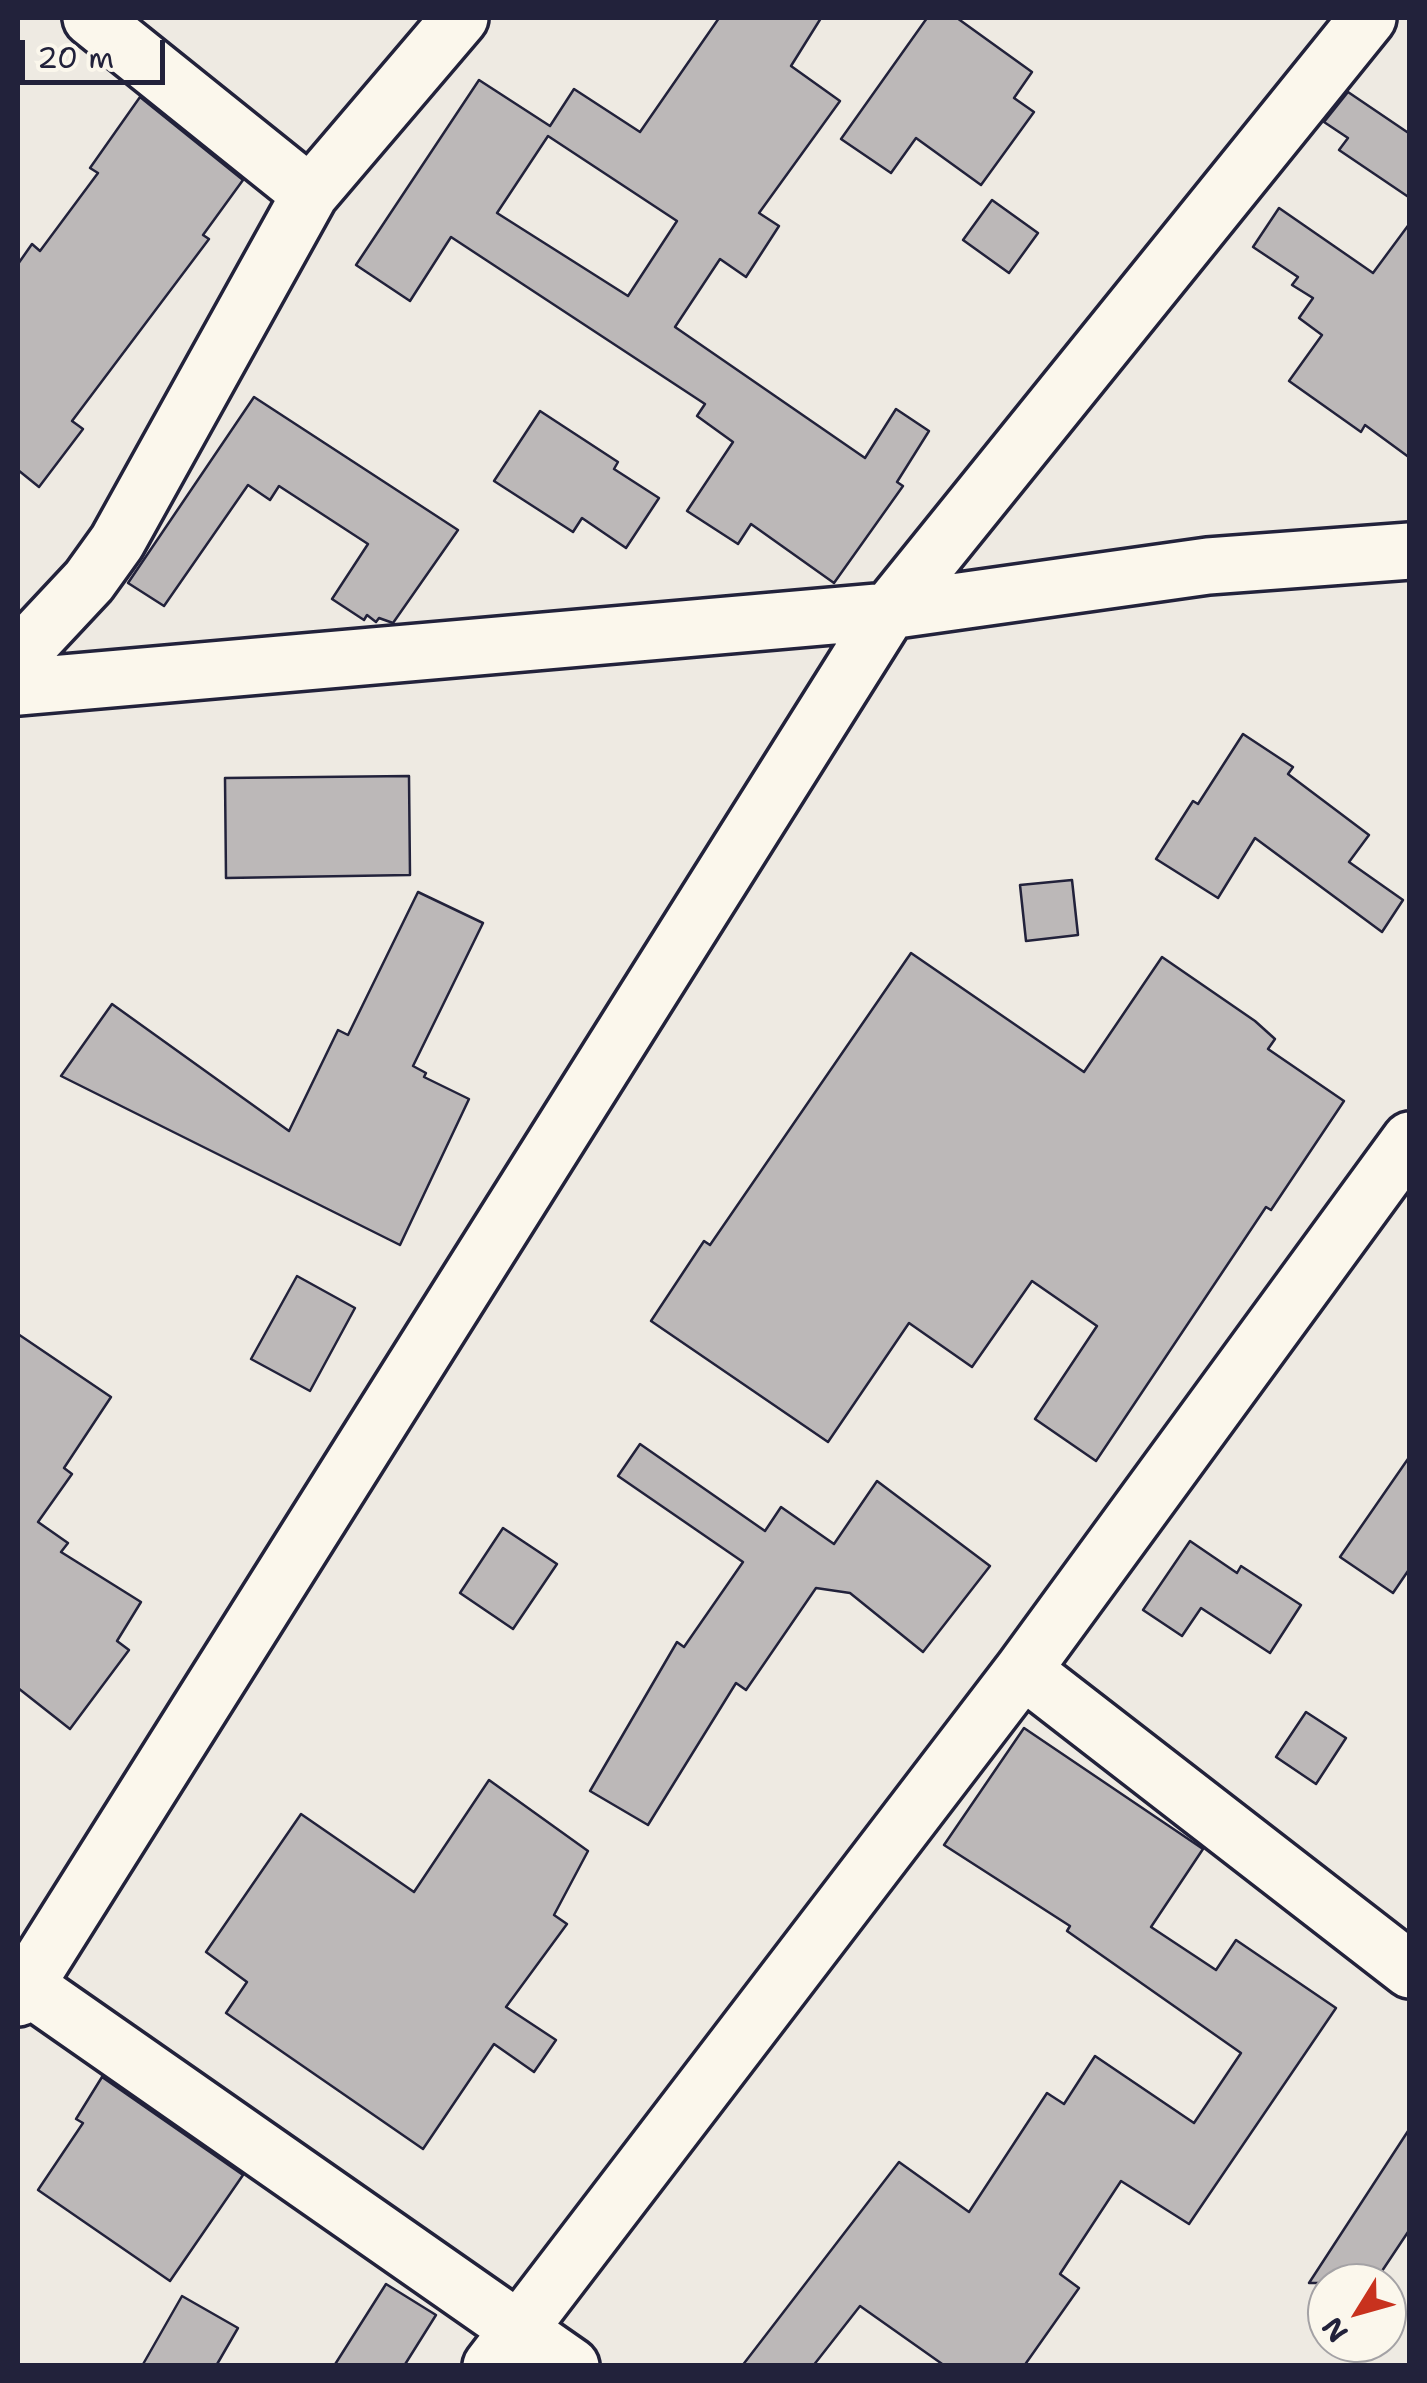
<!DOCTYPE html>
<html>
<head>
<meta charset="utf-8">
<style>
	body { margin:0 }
	#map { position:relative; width:1427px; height:2383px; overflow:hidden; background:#eeeae2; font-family:"Shantell Sans",sans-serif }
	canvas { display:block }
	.frame { position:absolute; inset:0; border:20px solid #22223b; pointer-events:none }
	.north { position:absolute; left:1307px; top:2263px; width:100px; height:100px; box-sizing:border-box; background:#fbf7ec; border:2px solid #a4a2a5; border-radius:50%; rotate:233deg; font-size:28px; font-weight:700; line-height:40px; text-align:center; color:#22223b }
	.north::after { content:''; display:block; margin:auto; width:35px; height:45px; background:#c8321e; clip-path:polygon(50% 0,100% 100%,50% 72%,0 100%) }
	.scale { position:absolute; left:20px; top:40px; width:145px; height:45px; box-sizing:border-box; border:5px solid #22223b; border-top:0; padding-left:12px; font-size:30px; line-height:35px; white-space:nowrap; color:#22223b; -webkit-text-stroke:8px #fbf7ec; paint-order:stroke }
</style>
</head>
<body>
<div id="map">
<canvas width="1427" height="2383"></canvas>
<div class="frame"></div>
<div class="north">N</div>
<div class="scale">20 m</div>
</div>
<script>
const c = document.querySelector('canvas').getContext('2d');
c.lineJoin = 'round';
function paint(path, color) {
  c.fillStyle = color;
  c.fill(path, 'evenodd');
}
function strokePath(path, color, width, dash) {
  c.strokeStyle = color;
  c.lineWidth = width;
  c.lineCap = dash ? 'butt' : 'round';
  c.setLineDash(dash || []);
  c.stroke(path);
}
const building = new Path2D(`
	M719 18H821L791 66 840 101 759 213 779 226 746 277 720 259 675 327 865 458 896 409 929 431 897 482 903 486 834 583 751 524 738 544 687 511 733 442 697 416 705 404 451 237 410 301 356 265 479 80 550 126 574 89 640 132ZM548 136 677 221 628 296 497 213Z
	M927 18H957L1032 72 1014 98 1034 112 981 185 916 138 891 173 841 139Z
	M1348 92 1410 134V198L1339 150 1348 138 1324 122Z
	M140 97 243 180 203 235 209 239 72 421 83 429 39 487 18 470V264L32 244 40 251 98 173 90 168Z
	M992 200 1038 233 1009 273 963 240Z
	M1279 208 1373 273 1410 223V458L1365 425 1361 432 1289 381 1322 335 1299 318 1313 298 1292 285 1298 277 1253 247Z
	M254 397 458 530 393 623 379 618 376 622 367 615 364 620 332 599 368 544 279 486 270 500 248 485 164 606 128 583Z
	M540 411 618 462 614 469 659 498 626 548 582 518 573 532 494 481Z
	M1243 734 1293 767 1288 774 1369 835 1349 862 1403 900 1382 932 1255 838 1218 898 1156 859 1193 801 1198 804Z
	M409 776 410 875 226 878 225 778Z
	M1072 880 1078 935 1026 941 1020 885Z
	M418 892 483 923 413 1066 426 1073 424 1077 469 1099 400 1245 61 1076 112 1004 289 1131 338 1030 348 1035Z
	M911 953 1084 1072 1162 957 1255 1021 1275 1039 1268 1049 1344 1101 1271 1210 1266 1207 1096 1461 1035 1419 1097 1326 1032 1281 972 1367 909 1323 828 1442 651 1321 704 1241 710 1245Z
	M297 1276 355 1308 310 1391 251 1359Z
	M18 1334 111 1397 64 1468 72 1474 38 1522 68 1543 61 1552 141 1602 117 1641 129 1650 70 1729 18 1688Z
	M640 1444 765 1531 781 1507 834 1544 877 1481 990 1566 923 1652 850 1593 816 1588 746 1690 736 1683 648 1825 590 1791 677 1642 684 1647 743 1562 618 1476Z
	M1410 1456V1568L1393 1593 1340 1557Z
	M503 1528 557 1564 513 1629 460 1593Z
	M1190 1541 1237 1573 1241 1566 1301 1605 1270 1653 1201 1608 1182 1636 1143 1610Z
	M1306 1712 1346 1738 1316 1784 1276 1757Z
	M1024 1728 1203 1849 1151 1927 1216 1970 1236 1940 1336 2008 1189 2224 1121 2181 1060 2274 1079 2288 1024 2366H945L860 2306 813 2366H742L899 2162 969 2212 1047 2093 1064 2104 1095 2056 1194 2123 1241 2053 1067 1931 1070 1926 944 1845Z
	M489 1780 588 1851 554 1915 567 1924 506 2007 556 2040 534 2072 494 2044 423 2149 226 2013 247 1982 206 1952 301 1814 414 1892Z
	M102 2077 243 2175 170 2281 38 2190 83 2123 76 2119Z
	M1410 2128V2229L1374 2283H1309Z
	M386 2284 436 2315 404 2366H334Z
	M182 2296 238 2328 216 2366H142Z`);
const minor = new Path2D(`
	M91 18 310 194
	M31 643 89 581 117 542 310 194 460 18
	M18 687 889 611 1208 566 1410 551
	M1023 1670 1410 1970
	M18 1980 571 2366
	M18 1998 889 611 1368 18
	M491 2366 1023 1670 1410 1140`);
paint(building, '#bcb8b8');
strokePath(building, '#22223b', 2.5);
strokePath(minor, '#22223b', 62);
strokePath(minor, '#fbf7ec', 55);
</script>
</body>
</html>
